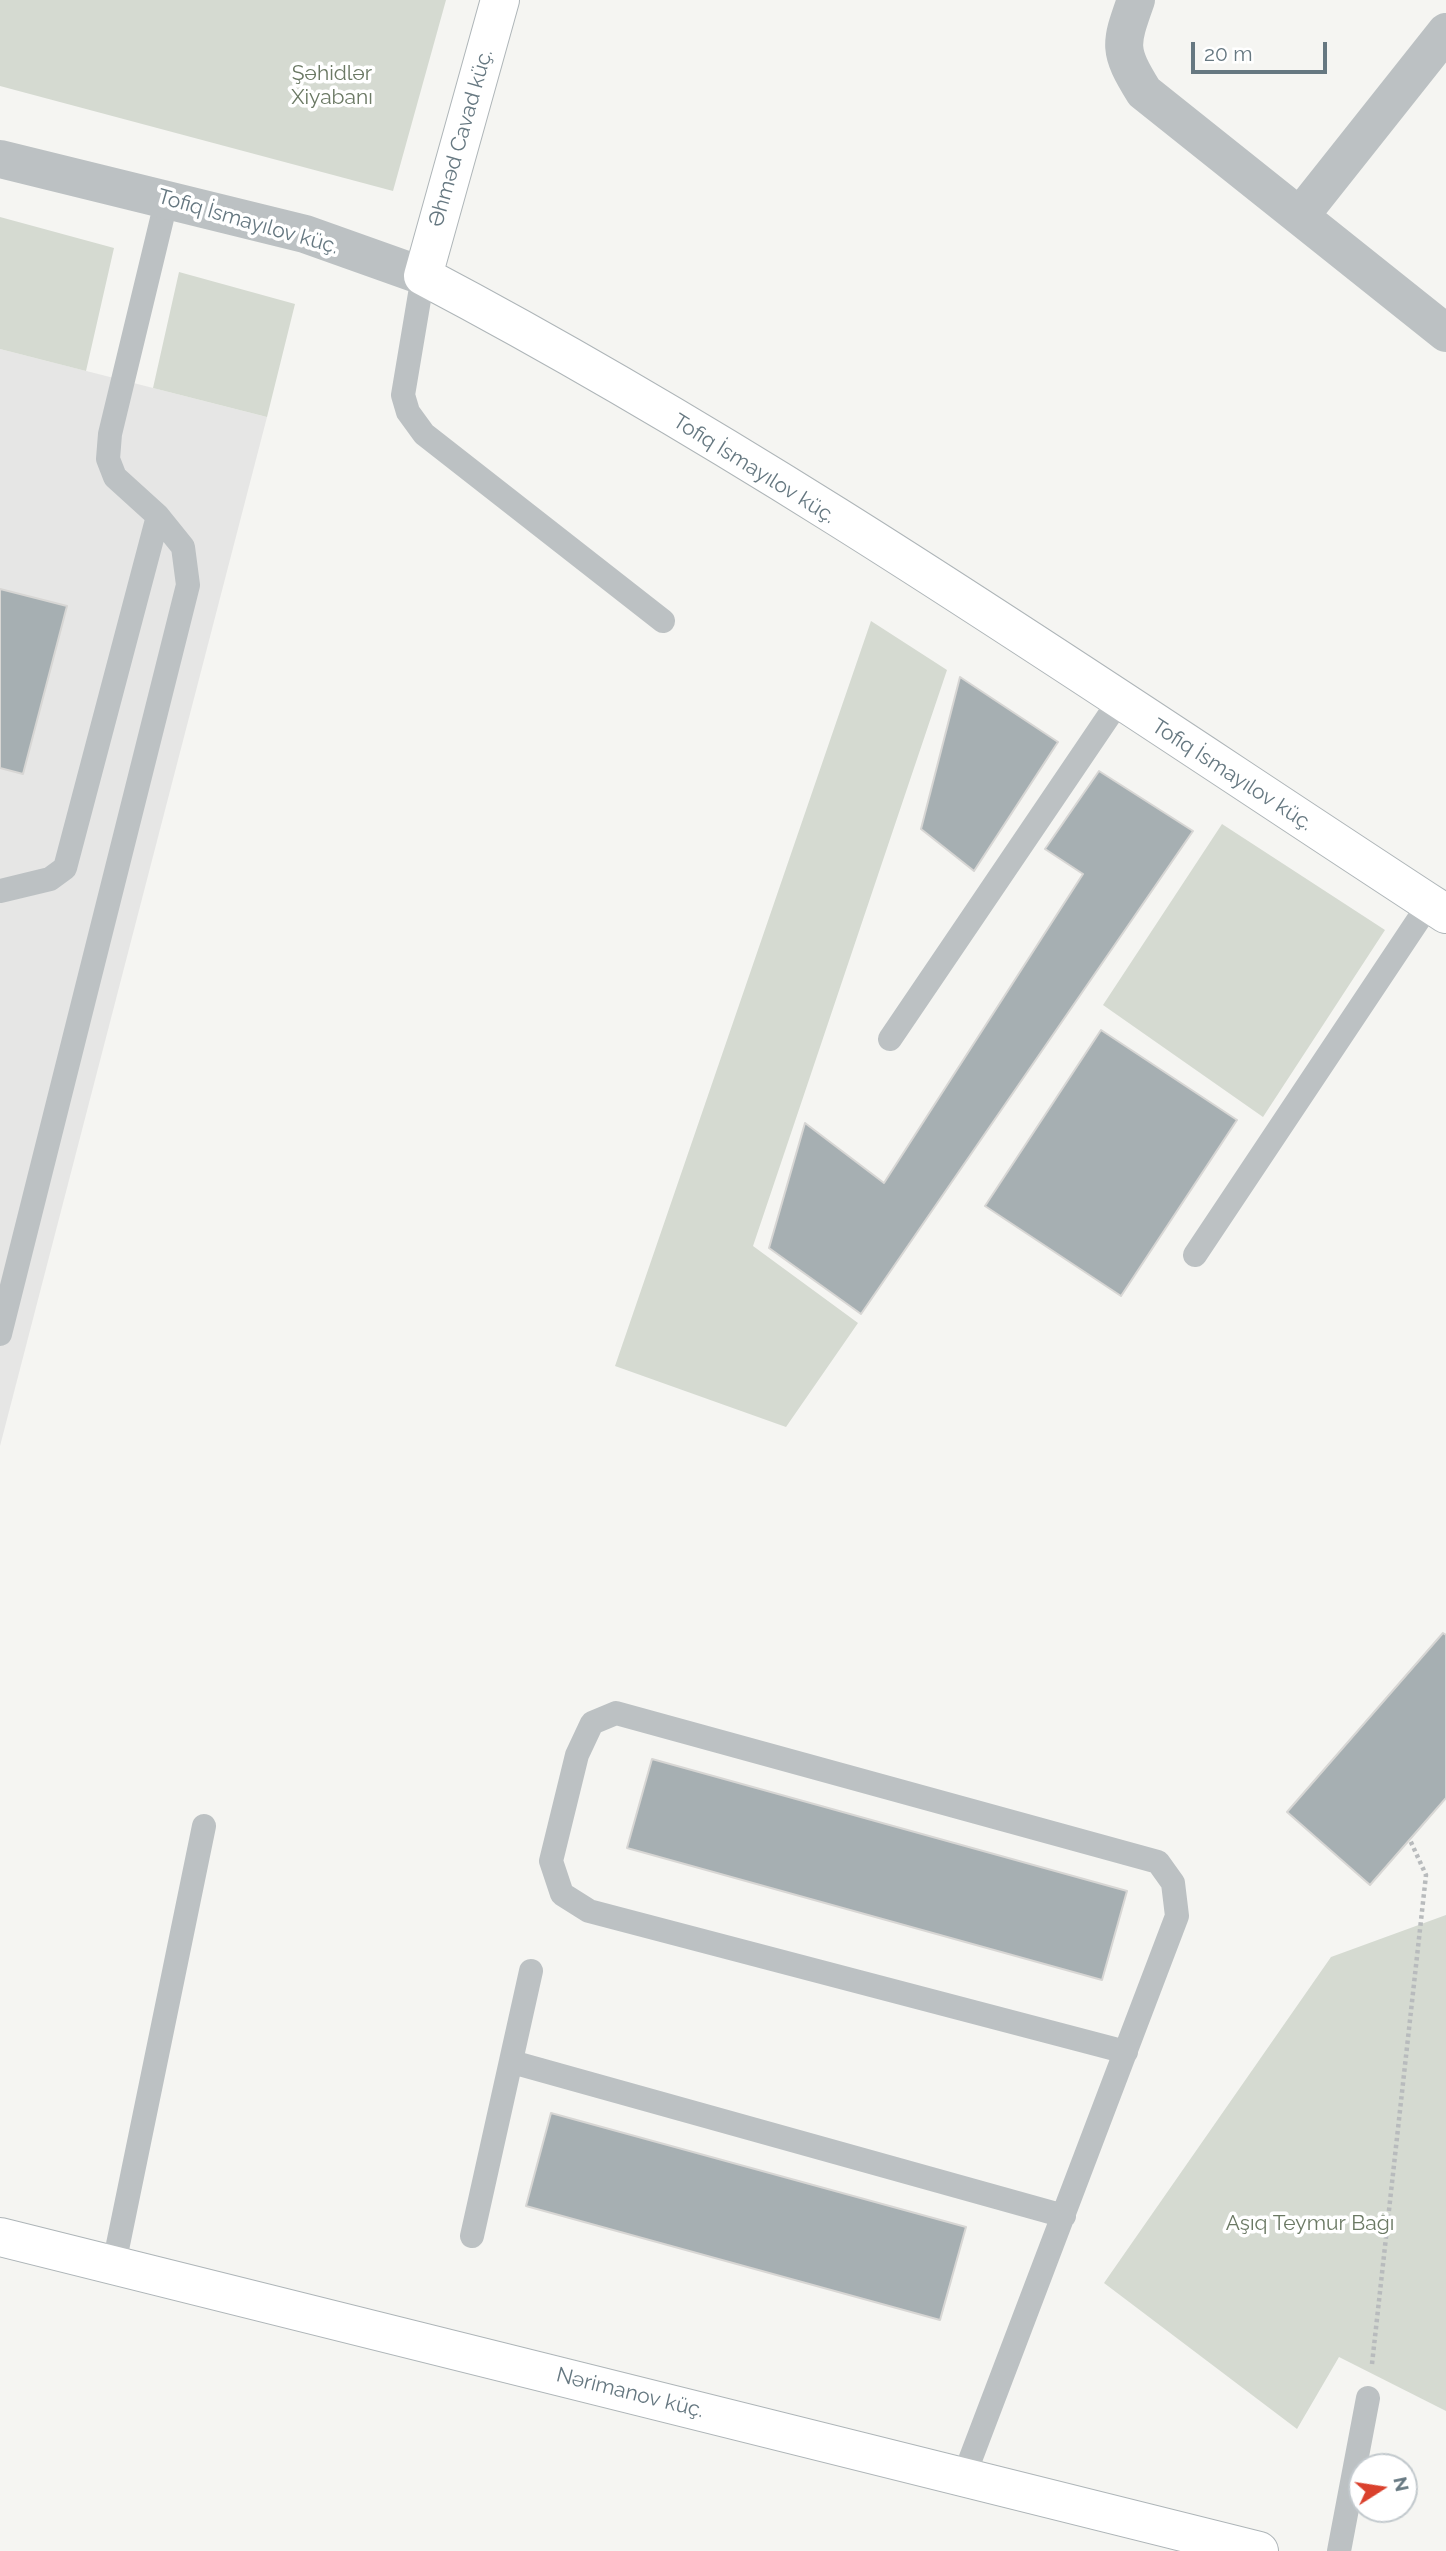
<!DOCTYPE html>
<html>
<head>
<meta charset="utf-8">
<style>
	body { margin:0 }
	#map { position:relative; width:1446px; height:2551px; overflow:hidden; background:#f5f5f2; font-family:Raleway,sans-serif }
	canvas { display:block }
	.north { position:absolute; left:1348px; top:2453px; width:70px; height:70px; box-sizing:border-box; background:#fff; border:2px solid #c2c9cd; border-radius:50%; rotate:78deg; font-size:19px; font-weight:700; line-height:28px; text-align:center; color:#667881 }
	.north::after { content:''; display:block; margin:auto; width:24px; height:32px; background:#da412d; clip-path:polygon(50% 0,100% 100%,50% 72%,0 100%) }
	.scale { position:absolute; left:1191px; top:42px; width:136px; height:32px; box-sizing:border-box; border:4px solid #667881; border-top:0; padding-left:9px; font-size:21px; line-height:24px; white-space:nowrap; color:#667881; -webkit-text-stroke:5px #fff; paint-order:stroke }
</style>
</head>
<body>
<div id="map">
<canvas width="1446" height="2551"></canvas>
<div class="north">N</div>
<div class="scale">20 m</div>
</div>
<script>
const c = document.querySelector('canvas').getContext('2d');
c.lineJoin = 'round';
function paint(path, color) {
  c.fillStyle = color;
  c.fill(path, 'evenodd');
}
function strokePath(path, color, width, dash) {
  c.strokeStyle = color;
  c.lineWidth = width;
  c.lineCap = dash ? 'butt' : 'round';
  c.setLineDash(dash || []);
  c.stroke(path);
}
function drawText(font, color, halo, rows, align = 'center') {
  c.font = font + ' Raleway,sans-serif';
  c.lineWidth = 7;
  c.setLineDash([]);
  c.textBaseline = 'middle';
  c.strokeStyle = halo;
  c.fillStyle = color;
  for (const [text, x, y, turn = 0] of rows) {
    c.save();
    c.translate(x, y);
    c.rotate((+turn || 0) * Math.PI / 180);
    c.textAlign = isNaN(turn) ? turn : align;
    if (halo) c.strokeText(text, 0, 0);
    c.fillText(text, 0, 0);
    c.restore();
  }
}
const built = new Path2D(`
	M0 349 267 417 0 1446Z`);
const green = new Path2D(`
	M0 0H446L393 191 0 86Z
	M0 217 114 248 86 371 0 349Z
	M179 272 295 304 267 417 153 388Z
	M871 621 947 670 753 1246 858 1323 786 1427 615 1366Z
	M1222 824 1385 930 1263 1117 1103 1005Z
	M1446 1915V2411L1339 2357 1297 2429 1104 2283 1331 1957Z`);
const building = new Path2D(`
	M0 589 67 606 23 774 0 768Z
	M960 677 1058 742 974 871 921 829Z
	M1099 771 1193 831 861 1314 769 1248 805 1123 884 1183 1083 874 1045 849Z
	M1101 1030 1237 1120 1121 1296 985 1206Z
	M1443 1633 1446 1635V1798L1370 1885 1287 1812Z
	M652 1759 1127 1891 1102 1980 627 1848Z
	M551 2113 966 2227 940 2320 526 2206Z`);
const path = new Path2D(`
	M1372 2364 1426 1875 1410 1840`);
const lane = new Path2D(`
	M423 276 403 395 408 412 424 434 663 621
	M0 891 50 879 65 868 158 516
	M890 1039 1119 701
	M1195 1255 1429 904
	M0 1334 188 585 183 547 158 516 115 477 108 459 110 434 167 198
	M512 2062 1064 2216
	M472 2236 531 1971
	M114 2264 204 1826
	M964 2476 1177 1916 1173 1883 1158 1862 616 1713 592 1723 577 1755 551 1861 562 1894 589 1911 1126 2052
	M1339 2551 1368 2398`);
const street = new Path2D(`
	M1136 0C1120 45 1118 50 1144 92L1446 333
	M0 159 305 234 423 276
	M1300 216 1446 32`);
const secondary = new Path2D(`
	M500 0 423 276C778 463 1110 695 1446 914
	M0 2237 1259 2551`);
const parkNames = [
	["Şəhidlər",332,74],
	["Xiyabanı",332,98],
	["Aşıq Teymur Bağı",1310,2224]
];
const streetNames = [
	["Əhməd Cavad küç.",461,138,-74],
	["Tofiq İsmayılov küç.",248,222,16],
	["Tofiq İsmayılov küç.",754,469,32],
	["Tofiq İsmayılov küç.",1232,775,33],
	["Nərimanov küç.",630,2393,14]
];
paint(built, '#e6e6e5');
paint(green, '#d5dad1');
paint(building, '#a6afb2');
strokePath(building, '#d7d6d4', 2);
strokePath(secondary, '#aeb5b8', 40);
strokePath(path, '#b8bbbd', 4.5, [3.5, 3.5]);
strokePath(lane, '#bcc1c3', 24);
strokePath(street, '#bcc1c3', 38);
strokePath(secondary, '#fff', 38);
drawText('21px', '#6b7964', '#fff', parkNames);
drawText('21px', '#667881', '#fff', streetNames);
</script>
</body>
</html>
